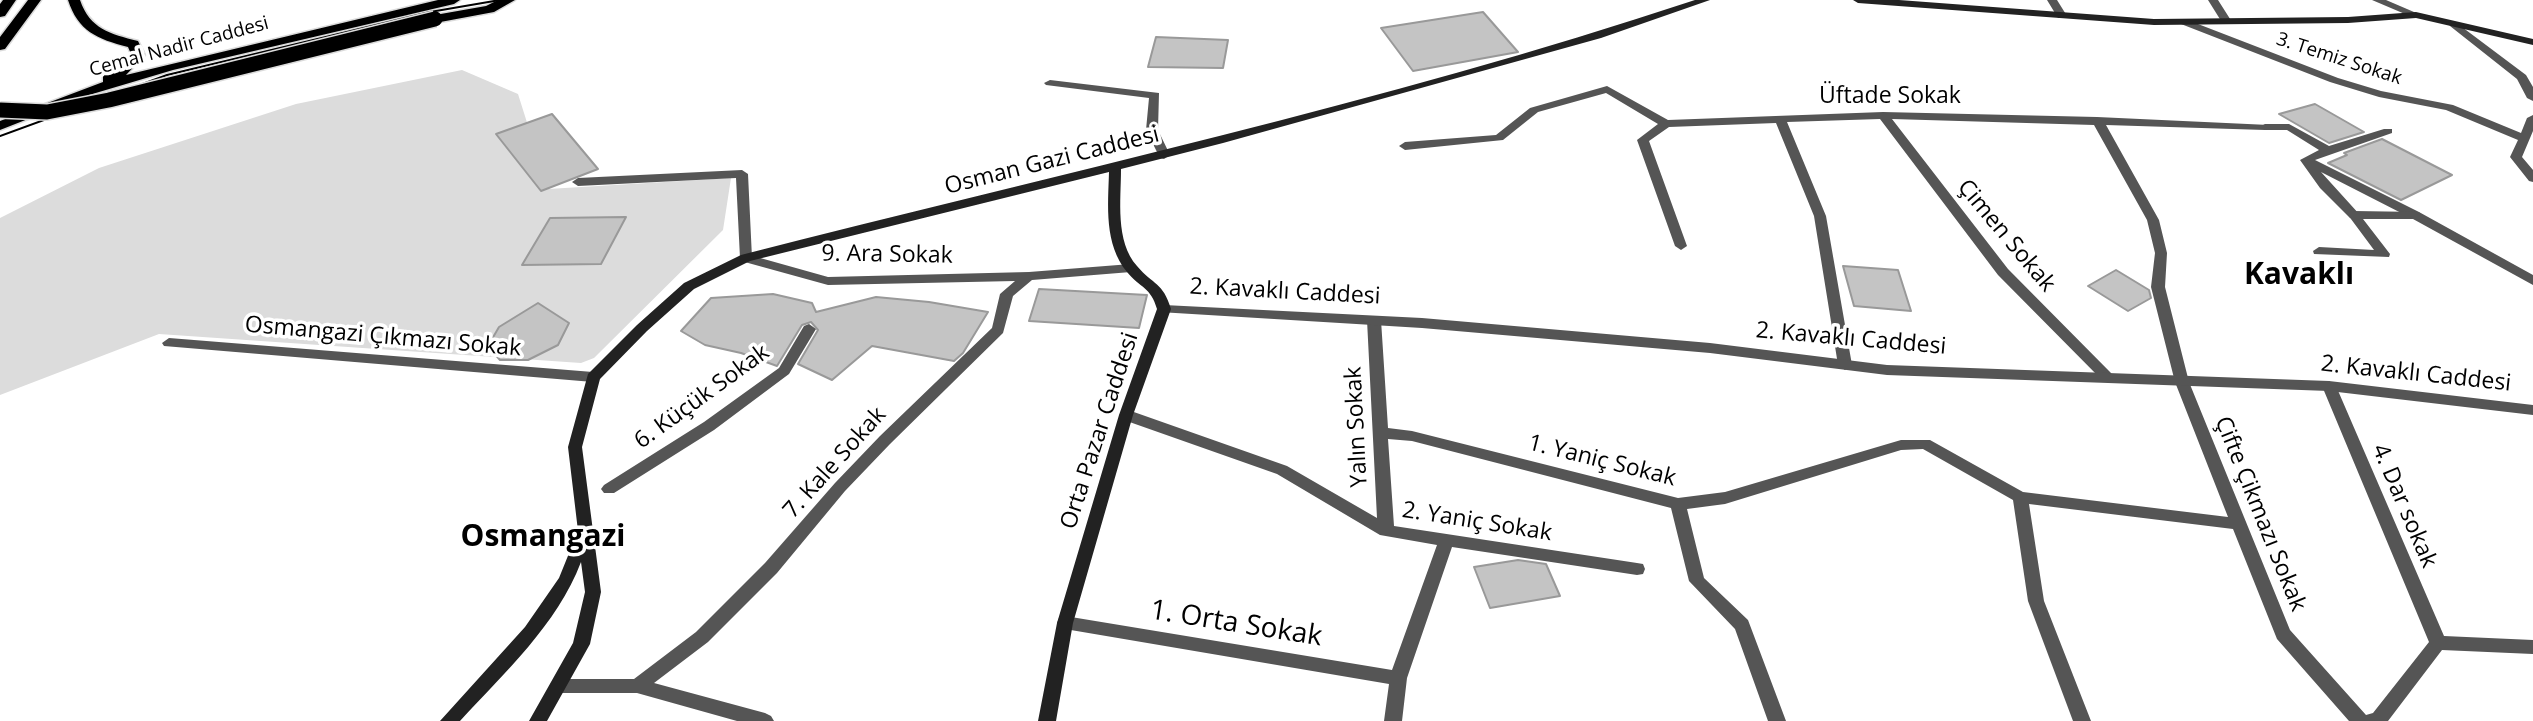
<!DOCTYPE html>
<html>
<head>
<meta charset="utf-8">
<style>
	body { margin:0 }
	canvas { display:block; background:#fff }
</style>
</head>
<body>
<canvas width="2533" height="721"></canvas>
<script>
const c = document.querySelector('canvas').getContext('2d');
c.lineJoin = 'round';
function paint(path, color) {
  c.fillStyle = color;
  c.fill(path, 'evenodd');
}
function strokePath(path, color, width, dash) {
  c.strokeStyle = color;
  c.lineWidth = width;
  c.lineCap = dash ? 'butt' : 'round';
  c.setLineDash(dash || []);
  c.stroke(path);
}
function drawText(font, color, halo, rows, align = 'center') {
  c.font = font + ' "Open Sans",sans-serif';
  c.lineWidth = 7;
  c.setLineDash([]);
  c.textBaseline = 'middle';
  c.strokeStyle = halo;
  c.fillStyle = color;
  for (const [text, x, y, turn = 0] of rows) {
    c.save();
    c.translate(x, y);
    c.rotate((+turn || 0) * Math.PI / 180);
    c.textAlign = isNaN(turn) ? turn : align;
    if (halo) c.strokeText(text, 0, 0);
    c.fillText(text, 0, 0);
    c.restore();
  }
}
const green = new Path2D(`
	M462 70 518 94 548 189 731 178 723 230 594 358 581 363 159 334 0 395V218L99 168 296 104Z`);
const building = new Path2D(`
	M1483 12 1518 52 1413 71 1381 28Z
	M1156 37 1228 40 1223 68 1148 67Z
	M2315 104 2364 132 2329 143 2279 114Z
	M552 114 598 169 541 191 496 134Z
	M2382 139 2452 175 2401 200 2328 163 2347 155 2344 153Z
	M626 217 601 264 522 265 550 218Z
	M1843 266 1898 270 1911 311 1854 306Z
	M2116 270 2149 290 2151 298 2128 311 2088 286Z
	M1039 289 1147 295 1139 328 1029 321Z
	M773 294 812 303 816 312 876 297 929 302 988 312 963 353 954 361 872 346 832 380 798 364 818 330 811 322 802 325 777 366 741 353 705 345 681 331 711 298Z
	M538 303 569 323 558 345 528 360H500L488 346 499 327Z
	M1518 560 1546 564 1560 596 1490 608 1474 567Z`);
const pedestrian = new Path2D(`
	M2289 124 2329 146 2384 129H2392V133L2315 160 2419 212 2421 215 2419 218H2411L2321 172 2360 215 2354 219 2350 218 2320 188 2300 160 2319 150 2287 130H2265L2259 127 2265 124Z
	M742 170 748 174 752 258 746 262 740 258 736 178 578 186 572 182 578 178Z
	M809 324 816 329 789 374 714 430 614 493H604L601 489 604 485 704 422 779 368 804 326Z
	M169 338 593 372 600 377 593 382 164 346 162 343Z`);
const minor = new Path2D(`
	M2047 0H2057L2067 16 2066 18H2058Z
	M2208 0H2218L2232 22 2231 24H2223Z
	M2372 0H2386L2421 15 2420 17H2412Z
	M2185 19 2338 78 2381 91 2453 105 2521 133 2527 118 2533 115V131L2522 157 2533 170V182L2529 181 2510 157 2518 140 2446 110 2379 97 2330 82 2181 24V20Z
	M2454 21 2526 75 2533 87V101L2527 98 2517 79 2450 26 2449 24Z
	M1050 80 1159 93 1158 130 1170 155 1164 159 1160 158 1146 130 1149 98 1046 85 1044 83Z
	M1607 86 1668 120 1883 112 2097 117 2269 125 2271 127 2265 130 2106 125 2159 220 2167 253 2165 287 2189 382 2290 630 2366 715 2373 713 2429 642 2322 386 2329 381 2336 386 2444 636 2533 640V654L2442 650 2388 721H2349L2277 639 2233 529 2029 504 2044 601 2091 721H2073L2028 601 2013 500 1923 449 1901 450 1725 504 1687 509 1704 578 1748 620 1786 721H1768L1735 629 1689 581 1671 508 1412 441 1388 439 1394 526 1637 563 1643 564 1645 569 1643 574 1637 575 1452 547 1407 678 1402 721H1384L1389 684 1059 628 1057 623 1059 618 1065 616 1392 670 1437 545 1380 535 1277 474 1121 419 1119 415 1126 410 1131 411 1287 466 1377 518 1367 320 1374 316 1381 320 1388 428 1412 431 1678 498 1725 492 1901 440H1930L2023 492 2228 517 2175 382 2151 287 2155 253 2147 220 2094 125 1892 119 2008 269 2111 373 2113 376 2111 379H2101L1998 275 1880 119 1787 122 1826 216 1852 365 1845 370 1838 365 1814 216 1776 123 1669 127 1649 141 1687 246 1681 250 1675 246 1637 140 1658 124 1606 93 1538 112 1503 140 1405 150 1399 146 1405 142 1496 135 1530 108Z
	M2354 211 2419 212 2533 275V285L2413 219H2363L2390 254 2389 257 2314 254 2313 251 2319 247 2374 250 2348 215Z
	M746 254 828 277 1029 272 1131 264 1138 268 1131 272 1032 280 1013 296 1003 333 890 444 845 491 777 573 708 642 654 683 765 713 771 716 774 721H737L637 693H560L554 691 551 686 554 681 560 679H634L696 632 765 563 835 483 880 436 992 328 1000 294 1015 281 828 285 741 261 740 258Z`);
const tertiary = new Path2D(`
	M1164 305 1422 318 1710 343 1887 365 2329 381 2533 405V415L2329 391 1887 375 1710 353 1422 328 1159 312 1157 309Z`);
const secondary = new Path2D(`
	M1695 0H1710L1601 38 1223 143 1121 169C1121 200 1115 241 1137 266 1153 285 1163 282 1171 309L1133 415 1073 623 1056 721H1038L1057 623 1119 415 1157 309C1151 287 1140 288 1127 272 1104 244 1108 206 1109 172L750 261 694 289 647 331 600 379 582 447 601 592 590 644 547 721H529L573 643 585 592 581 562C557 625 504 673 460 721H440L525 627 559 578 578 531 568 447 588 374 637 325 684 283 741 255C1060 173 1382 104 1695 0Z
	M1853 0H1899L2154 19 2348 17 2416 12 2533 39V45L2416 18 2348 23 2154 25 1858 3Z`);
const primary = new Path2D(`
	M3 0H16L5 16 0 17V4Z
	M28 0H41L5 49 0 50V37Z
	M68 0H80C90 29 110 34 138 41L145 55 126 75 438 0H460L454 4 173 70 89 95 0 130V121L103 82V76L117 69 131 54 128 47C97 39 78 31 68 0Z
	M498 0H515L494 12 435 23 429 19 435 15 486 6Z`);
const tram = new Path2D(`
	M0 136 167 75 430 12 500 0`);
const primaryBridge = new Path2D(`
	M0 110 47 112 109 100 435 19`);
const farStreetnames = [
	["Cemal Nadir Caddesi",179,47,-15],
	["3. Temiz Sokak",2339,59,18]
];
const streetNames = [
	["Üftade Sokak",1890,96],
	["Osman Gazi Caddesi",1052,161,-14],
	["Çimen Sokak",2006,236,50],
	["9. Ara Sokak",887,255,1],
	["2. Kavaklı Caddesi",1285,292,3],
	["Osmangazi Çıkmazı Sokak",383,337,5],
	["2. Kavaklı Caddesi",1851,339,5],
	["2. Kavaklı Caddesi",2416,374,6],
	["6. Küçük Sokak",702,397,-36],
	["Yalın Sokak",1357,427,-93],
	["Orta Pazar Caddesi",1100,431,-72],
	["1. Yaniç Sokak",1602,461,14],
	["7. Kale Sokak",835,463,-48],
	["4. Dar sokak",2404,506,67],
	["Çifte Çikmazı Sokak",2260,514,68],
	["2. Yaniç Sokak",1477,522,9]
];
const nearStreetnames = [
	["1. Orta Sokak",1236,624,9]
];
const districtNames = [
	["Kavaklı",2299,275],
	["Osmangazi",543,537]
];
paint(green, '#dcdcdc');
paint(building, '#c4c4c4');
strokePath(building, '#999', 2);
strokePath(primary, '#dbdbdb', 3);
paint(pedestrian, '#555');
paint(minor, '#555');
paint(tertiary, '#555');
paint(secondary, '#222');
paint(primary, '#000');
strokePath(tram, '#000', 2);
strokePath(primaryBridge, '#dbdbdb', 18, []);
strokePath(primaryBridge, '#000', 15);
drawText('19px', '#000', '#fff', farStreetnames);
drawText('23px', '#000', '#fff', streetNames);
drawText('28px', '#000', '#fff', nearStreetnames);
drawText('bold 30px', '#000', '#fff', districtNames);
</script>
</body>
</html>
